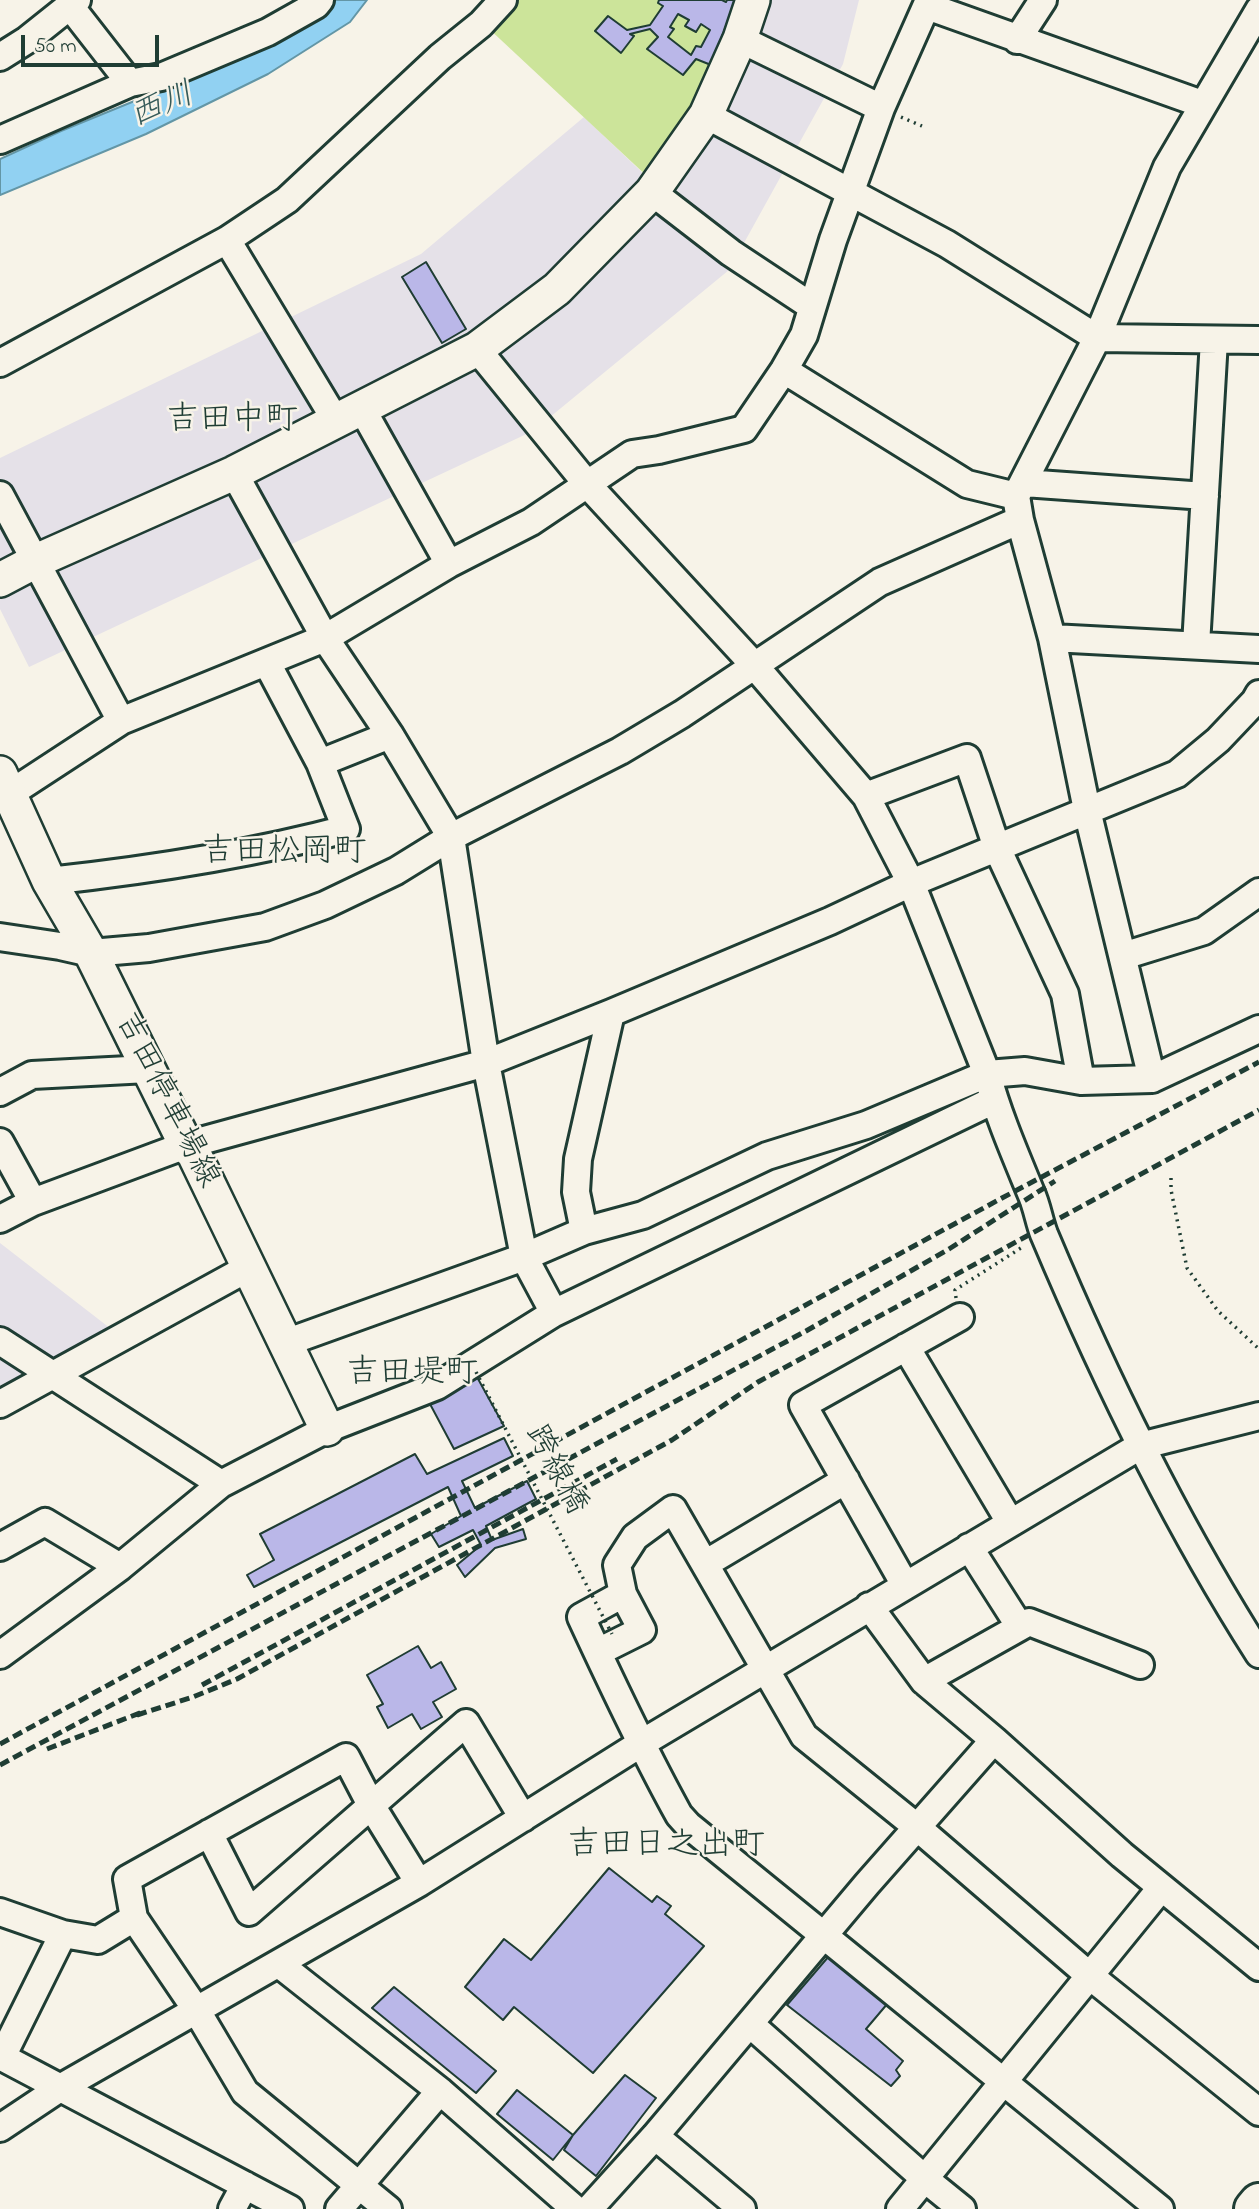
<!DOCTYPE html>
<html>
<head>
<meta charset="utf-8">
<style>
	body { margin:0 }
	#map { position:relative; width:1259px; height:2209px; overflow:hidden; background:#f7f3e8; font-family:"Indie Flower",sans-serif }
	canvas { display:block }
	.scale { position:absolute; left:21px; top:35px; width:138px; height:32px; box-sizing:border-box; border:4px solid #1f3d34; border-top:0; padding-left:9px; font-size:21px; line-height:24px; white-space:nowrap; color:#1f3d34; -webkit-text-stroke:5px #f7f3e8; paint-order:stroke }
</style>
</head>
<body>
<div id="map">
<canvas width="1259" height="2209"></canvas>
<div class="scale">50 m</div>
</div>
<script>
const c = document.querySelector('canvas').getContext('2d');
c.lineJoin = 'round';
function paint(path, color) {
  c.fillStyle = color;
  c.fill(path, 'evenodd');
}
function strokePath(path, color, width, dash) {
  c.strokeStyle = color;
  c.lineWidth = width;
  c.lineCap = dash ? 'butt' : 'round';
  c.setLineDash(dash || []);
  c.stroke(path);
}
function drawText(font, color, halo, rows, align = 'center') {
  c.font = font + ' "Indie Flower","Klee One",sans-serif';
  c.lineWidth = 5;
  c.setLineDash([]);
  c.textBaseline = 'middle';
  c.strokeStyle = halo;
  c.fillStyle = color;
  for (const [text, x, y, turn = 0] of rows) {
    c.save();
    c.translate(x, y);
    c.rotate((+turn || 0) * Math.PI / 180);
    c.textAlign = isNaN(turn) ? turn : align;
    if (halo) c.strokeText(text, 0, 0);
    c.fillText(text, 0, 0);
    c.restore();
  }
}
const built = new Path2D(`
	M745 0H859L843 64 729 270 533 431 29 667 0 609V458L421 254 584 117 649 179Z
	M0 1243 115 1332 0 1396Z`);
const green = new Path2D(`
	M509 0H745L698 110 650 179 486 26Z`);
const water = new Path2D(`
	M336 0H367L350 22 268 74 146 134 0 195V159L61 131 181 82 295 32Z`);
const building = new Path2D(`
	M659 0H722L726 2 727 0H736L711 65 696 59 683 75 647 49 658 37 650 29 630 34 634 36 621 53 595 31 608 16 627 30 650 25 663 6 658 3ZM678 14 689 20 685 26 696 32 701 24 710 30 701 47 696 46 691 55 668 37 674 29 670 27Z
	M426 262 466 329 442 343 402 277Z
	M477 1377 504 1426 454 1449 430 1404Z
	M504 1438 513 1456 462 1481 475 1508 527 1481 536 1499 486 1526 492 1540 523 1529 526 1539 495 1548 465 1577 457 1565 481 1545 473 1530 439 1547 431 1534 461 1516 448 1487 254 1587 247 1575 274 1560 260 1534 415 1454 427 1474Z
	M418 1646 431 1668 441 1662 456 1689 433 1702 442 1717 421 1729 412 1714 388 1728 377 1707 383 1704 367 1675Z
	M609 1868 652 1902 657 1896 671 1906 665 1914 704 1946 593 2073 514 2007 503 2020 465 1987 504 1939 531 1960Z
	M829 1956 888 2003 866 2029 903 2061 896 2070 900 2076 891 2086 787 2005Z
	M394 1987 496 2071 476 2093 372 2008Z
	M625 2075 656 2098 596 2176 564 2150 573 2135Z
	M517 2090 573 2135 553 2160 497 2114Z`);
const path = new Path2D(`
	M901 117 922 126
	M1171 1178V1190L1187 1268 1218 1311 1259 1349
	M956 1298 955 1290 1024 1246`);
const minor = new Path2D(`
	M70 6 130 83
	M927 6 1202 104
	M1259 10 1167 167 1097 338 1016 496 1020 520 1052 638 1087 810 1152 1079 1259 1029
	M740 39 881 108
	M1017 40 1043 0
	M0 57 27 40 77 0
	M706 115 947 244 1097 338 1259 340
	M0 140 130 83 161 77 268 32 316 5 320 0
	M652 192 731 253 811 306
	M227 240 336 421
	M477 349 587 484 754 665 866 796 911 883 987 1074C998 1115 1015 1154 1031 1193 1037 1206 1039 1221 1044 1234 1105 1379 1174 1521 1259 1654
	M0 363 227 240 287 200 440 57 481 24 503 0
	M784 370 967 484 1016 496
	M361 407 449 564
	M234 473 325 638 390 735 451 837 486 1063 524 1257 554 1313
	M1024 483 1205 496
	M0 495 121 721
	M1052 638 1259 649
	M1196 645 1214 340
	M320 763 390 735
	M866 796 967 758 997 848 1065 994 1081 1081
	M0 800 121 721 325 638 449 564 531 522 632 454 659 450 744 429 784 370 804 335 833 240 881 108 929 0
	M49 881C149 870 249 855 346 829L320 763 267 663
	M0 937 60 946 91 953 149 948 265 927 325 905 396 871 451 837 620 751 682 714 880 582 1020 520
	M1123 956 1204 931 1259 892
	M0 1092 32 1075 148 1069
	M0 1142 33 1202
	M0 1219 33 1202 186 1145 486 1063 611 1013 830 921 911 883 1177 774 1218 740 1255 701 1259 694
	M584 1231 576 1192 578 1159 611 1013
	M0 1341 221 1484
	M285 1343 524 1257 584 1231 643 1215 767 1156 866 1125 987 1074 1025 1071 1081 1081 1152 1079
	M906 1347 1010 1522
	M0 1404 248 1268
	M0 1547 45 1522 120 1567
	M969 1547 1020 1627
	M705 1564 846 1480
	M905 1585 803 1405 960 1317
	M623 1594 617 1565 635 1537 673 1509 804 1736 918 1828 1090 1976 1259 2112
	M869 1606 924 1681 994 1740 1122 1855 1259 1967
	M598 1652 642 1630 623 1594 581 1617C612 1684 643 1750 679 1815L688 1825 1160 2209
	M0 1655 120 1567 221 1484 327 1429 437 1386 554 1313 994 1100
	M924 1681 1029 1622 1140 1665
	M209 1833 249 1912 466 1723 523 1818
	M0 1912 63 1934 98 1940 134 1918 127 1879 346 1757 371 1805 419 1883
	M134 1918 197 2011 245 2092 388 2209
	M279 1964 440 2091 575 2209
	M750 2024 925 2179 962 2209
	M0 2056 290 2209
	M2 2057 63 1934
	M0 2128 60 2088 419 1883 637 1746 1140 1446 1259 1416
	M655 2136 742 2209
	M232 2209 245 2185
	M339 2209 440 2091
	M589 2209 655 2136 867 1884 994 1740
	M900 2209 1161 1888`);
const major = new Path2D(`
	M0 580 36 561 234 473 477 349 557 289 652 192 706 115 740 39 753 0
	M0 773 49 881 91 953 186 1145 194 1154 327 1429`);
const highway = new Path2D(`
	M1254 2209 1259 2203`);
const rail = new Path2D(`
	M202 1685 617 1459
	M137 1715 193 1697 237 1679 672 1440 758 1382 1259 1110
	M0 1744 1002 1198 1259 1062
	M47 1749 145 1711
	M0 1765 806 1331 949 1249 1055 1181`);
const pathBridge = new Path2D(`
	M476 1372 612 1634`);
const streetNames = [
	["吉田停車場線",165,1101,63],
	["跨線橋",554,1471,62]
];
const waterNames = [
	["西川",163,108,-23]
];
const neighbourhoodNames = [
	["吉田中町",232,423],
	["吉田松岡町",284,855],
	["吉田堤町",412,1376],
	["吉田日之出町",666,1848]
];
paint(built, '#e5e1e8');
paint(green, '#cce49a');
paint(water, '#91d1f2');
strokePath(water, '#6396a6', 2);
paint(building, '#bab7e8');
strokePath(building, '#1f3d34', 2);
strokePath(minor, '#1f3d34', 32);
strokePath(major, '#1f3d34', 38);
strokePath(highway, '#1f3d34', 44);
strokePath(path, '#1f3d34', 3.5, [2, 5]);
strokePath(minor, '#f7f3e8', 26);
strokePath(major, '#f7f3e8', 33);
strokePath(highway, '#f7f3e8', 38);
strokePath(rail, '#1f3d34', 5, [10, 5]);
strokePath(pathBridge, '#1f3d34', 3.5, [2, 5]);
drawText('32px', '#1f3d34', '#f7f3e8', streetNames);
drawText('italic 33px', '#365b5a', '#f7f3e8', waterNames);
drawText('33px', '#1f3d34', '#f7f3e8', neighbourhoodNames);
</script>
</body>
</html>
